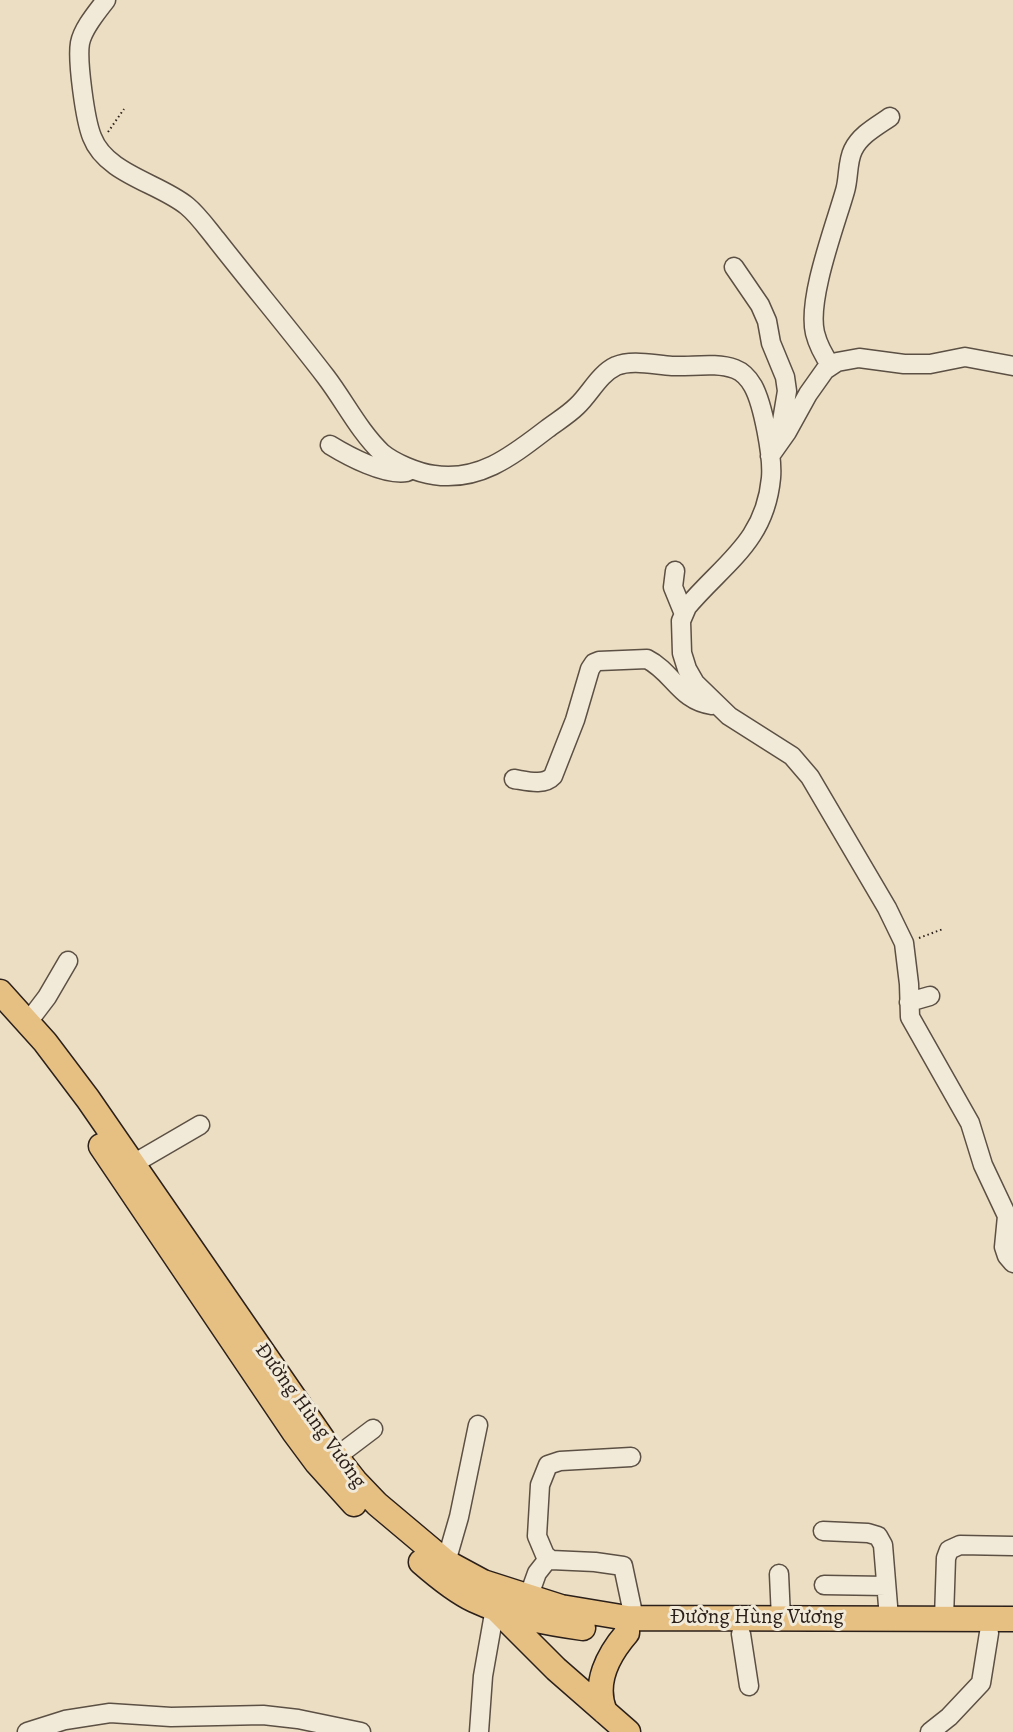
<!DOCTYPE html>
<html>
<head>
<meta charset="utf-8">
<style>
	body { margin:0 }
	canvas { display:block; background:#ebdec3 }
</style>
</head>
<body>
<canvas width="1013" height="1732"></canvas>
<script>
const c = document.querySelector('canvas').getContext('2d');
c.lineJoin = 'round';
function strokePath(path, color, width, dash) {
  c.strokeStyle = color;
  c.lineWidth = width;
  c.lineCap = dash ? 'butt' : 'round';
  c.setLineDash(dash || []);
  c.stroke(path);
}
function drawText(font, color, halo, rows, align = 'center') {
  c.font = font + ' Alegreya,serif';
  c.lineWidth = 6;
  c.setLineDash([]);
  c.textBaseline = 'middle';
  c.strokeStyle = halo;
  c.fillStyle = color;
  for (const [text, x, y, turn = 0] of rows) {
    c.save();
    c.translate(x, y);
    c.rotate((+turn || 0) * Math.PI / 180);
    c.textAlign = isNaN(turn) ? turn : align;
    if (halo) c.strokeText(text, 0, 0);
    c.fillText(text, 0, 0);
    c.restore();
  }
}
const path = new Path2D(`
	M108 132 124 109
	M919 938 943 929`);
const minor = new Path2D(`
	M106 0C97 12 83 28 80 43 77 60 85 120 92 137 106 174 159 183 187 206 198 215 207 228 216 239 252 285 290 330 326 377 345 402 359 431 382 453 394 463 418 473 434 475 480 482 513 455 547 429 556 422 568 415 577 406 590 394 599 374 616 366 632 359 655 365 672 366 692 367 716 362 735 369 743 372 749 379 753 386 763 404 773 457 771 478 765 542 724 563 687 607L681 621 682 653 687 669 695 683 729 716 792 756 810 777 887 908 904 943 909 984 910 1017 970 1123 983 1165 1007 1216 1004 1247 1007 1256 1013 1263
	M734 267 760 305 767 321 771 343 785 377 787 391 780 433
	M831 366C824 356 818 345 815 333 807 299 835 226 845 191 849 178 847 162 853 150 860 135 877 126 890 117
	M330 445C348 456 385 476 407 472
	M770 456 787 432 808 394 825 370 837 362 859 358 904 364H930L965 357 1013 366
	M675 571 673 587 684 614
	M514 779C527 781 544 786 553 776L575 720 590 669 594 663 599 661 647 659C673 672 680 701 712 705
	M909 1002 930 996
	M28 1022 47 997 68 961
	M133 1164 200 1125
	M336 1457 373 1429
	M631 1457 560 1461 548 1465 540 1485 537 1536 545 1555 551 1560 595 1562 623 1566 634 1618
	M823 1531 868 1533 878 1536 883 1545 889 1618
	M446 1562 459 1517 478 1425
	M779 1574 781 1618
	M824 1585 886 1586
	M528 1598 537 1573 548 1559
	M944 1618 946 1558 949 1550 960 1545 1013 1546
	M741 1634 749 1686
	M27 1732 65 1720 110 1713 171 1717 263 1715 298 1719 361 1732
	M479 1732 483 1676 495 1608
	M930 1732 949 1717 981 1683 989 1633`);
const major = new Path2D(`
	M0 992 45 1042 88 1099 326 1444 355 1481 377 1504 446 1562 483 1582 561 1607 627 1618 1013 1619
	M101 1146 294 1432 317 1463 354 1504
	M421 1562C437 1576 455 1591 474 1600 508 1616 547 1623 583 1628
	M496 1609 556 1669 628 1732
	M605 1712C593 1684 608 1655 627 1633V1618`);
const streetNames = [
	["Đường Hùng Vương",310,1416,54],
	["Đường Hùng Vương",757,1618]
];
strokePath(minor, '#5c5044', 21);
strokePath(major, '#2c201a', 27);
strokePath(path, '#2c201a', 2, [1.5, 3]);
strokePath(minor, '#f2ead8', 18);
strokePath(major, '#e6bf82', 24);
drawText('21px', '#2c201a', '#f2ead8', streetNames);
</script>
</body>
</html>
